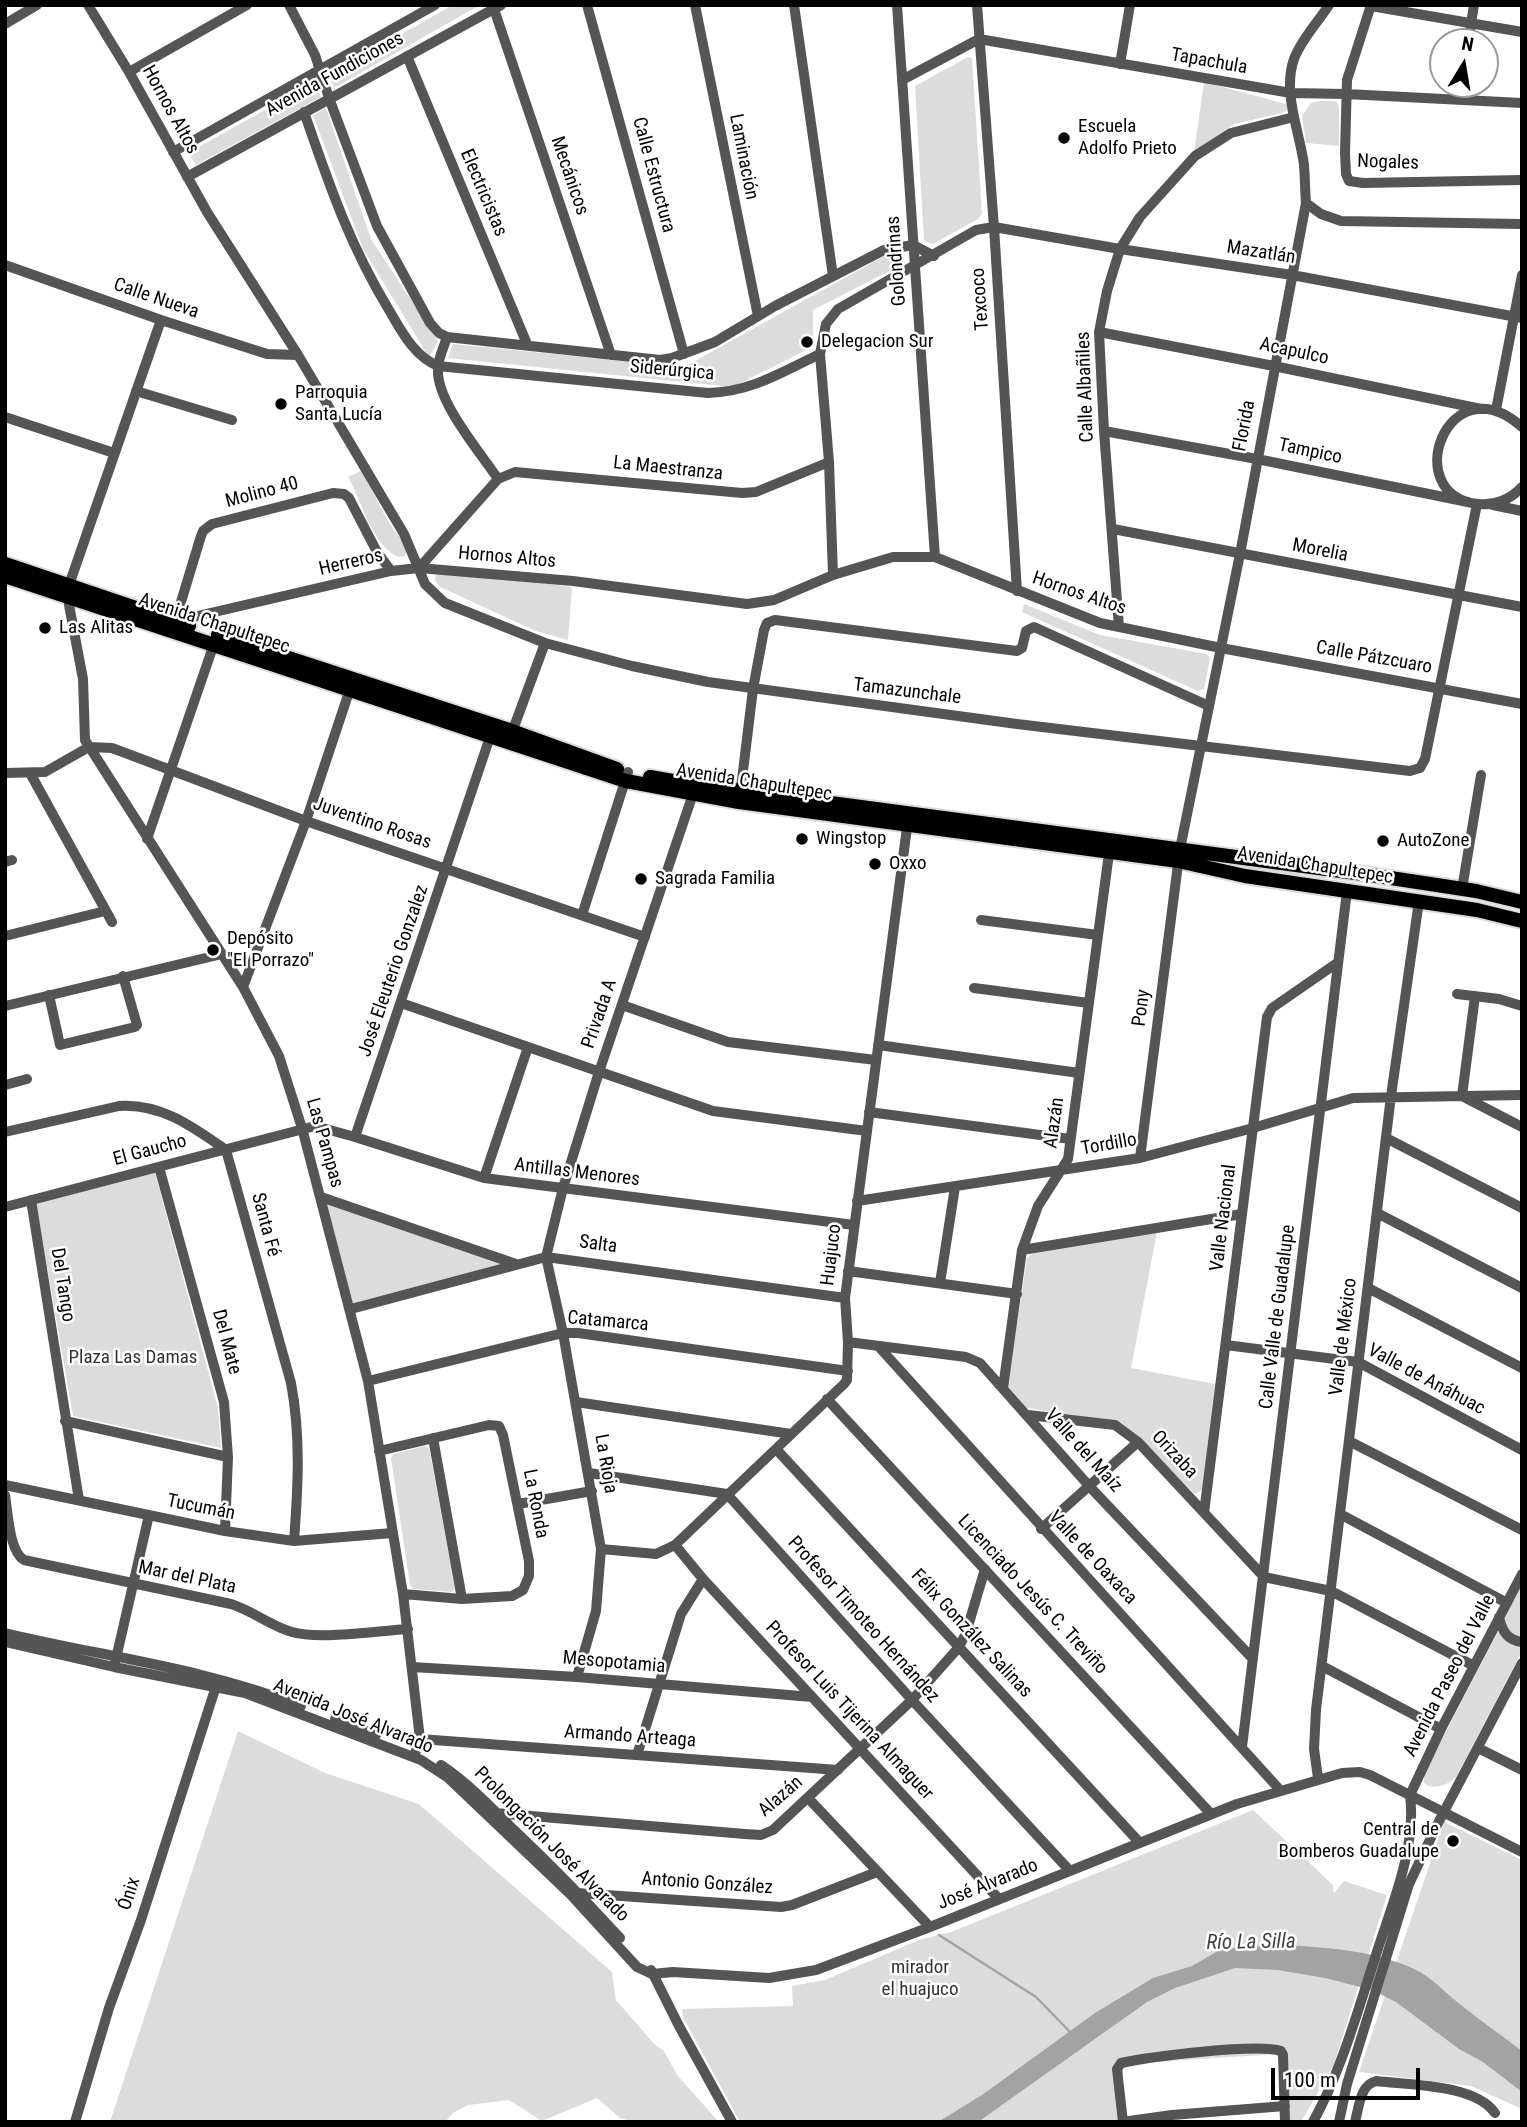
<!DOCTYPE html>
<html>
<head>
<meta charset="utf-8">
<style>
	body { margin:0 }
	#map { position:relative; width:1527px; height:2127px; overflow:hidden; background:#fff; font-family:"Roboto Condensed",sans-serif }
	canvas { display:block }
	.frame { position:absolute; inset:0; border:7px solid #000; pointer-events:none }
	.north { position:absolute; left:1429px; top:28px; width:70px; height:70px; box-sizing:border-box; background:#fff; border:2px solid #999; border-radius:50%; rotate:11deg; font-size:19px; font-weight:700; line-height:28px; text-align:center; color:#000 }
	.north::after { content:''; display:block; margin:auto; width:24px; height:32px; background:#000; clip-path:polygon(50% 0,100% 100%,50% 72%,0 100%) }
	.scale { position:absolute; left:1271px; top:2068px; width:149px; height:32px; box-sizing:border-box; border:4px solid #000; border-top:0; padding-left:9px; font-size:21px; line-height:24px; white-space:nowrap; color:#000; -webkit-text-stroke:5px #fff; paint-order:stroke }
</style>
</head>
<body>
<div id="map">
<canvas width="1527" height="2127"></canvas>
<div class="frame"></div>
<div class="north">N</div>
<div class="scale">100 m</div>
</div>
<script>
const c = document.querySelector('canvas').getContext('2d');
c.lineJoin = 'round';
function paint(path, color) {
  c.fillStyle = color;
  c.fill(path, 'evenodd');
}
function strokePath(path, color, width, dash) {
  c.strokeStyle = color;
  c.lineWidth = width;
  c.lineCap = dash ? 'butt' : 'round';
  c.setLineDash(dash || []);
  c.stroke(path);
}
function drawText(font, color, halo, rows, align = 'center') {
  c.font = font + ' "Roboto Condensed",sans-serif';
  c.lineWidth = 5;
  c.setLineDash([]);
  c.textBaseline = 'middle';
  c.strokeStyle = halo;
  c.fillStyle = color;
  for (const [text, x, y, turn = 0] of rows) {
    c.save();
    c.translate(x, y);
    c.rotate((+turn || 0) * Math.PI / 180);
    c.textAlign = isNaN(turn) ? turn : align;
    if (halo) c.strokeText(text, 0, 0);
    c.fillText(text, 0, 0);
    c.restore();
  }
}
const green = new Path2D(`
	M453 5H480L334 88 329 75Z
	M968 57 972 58 982 214 978 219 933 244 924 241 915 86Z
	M315 82 321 97 196 165 188 153Z
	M1204 82 1286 104 1293 107 1282 113 1234 124 1194 152Z
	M1320 101H1336L1339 106V146L1306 143 1302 116 1311 103Z
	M326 108 371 239 438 341 429 357 363 249 313 115Z
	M897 249 902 251 903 264 813 310V347L732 387 448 358 453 344 684 367Z
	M363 470C376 497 386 525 408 546L405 556 398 557C371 544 362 501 348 477Z
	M448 571 572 587 568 640 536 631 440 587 435 580 436 575Z
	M1024 604 1100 635 1207 654 1210 659 1204 689 1198 691 1022 612Z
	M155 1173 218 1408 221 1448 73 1416 36 1203Z
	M321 1197 516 1264 351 1309Z
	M1157 1232 1131 1368 1215 1384 1202 1490 1195 1494 1122 1425 1023 1407 1007 1388 1027 1258 1033 1253Z
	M425 1446 429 1448 455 1589 452 1592 413 1589 410 1585 391 1458 393 1454Z
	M1522 1585V1651L1456 1777C1448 1785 1433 1791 1424 1783V1774Z
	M238 1731 325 1773 419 1804 612 1972 616 2000 655 2045 664 2051 677 2075 719 2122H634L620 2118 597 2098 542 2121 509 2100 468 2105 453 2113 445 2122H110Z
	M1253 1810 1333 1885 1334 1893 1344 1881 1387 1895 1334 2064 1301 2122H1290L1278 2054 1123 2064 1122 2122H740L683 2017 682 2009 793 2006 792 1986 825 1980 919 1940 951 1932Z
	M1444 1822 1522 1860V2109L1471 2086 1359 2072Z`);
const water = new Path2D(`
	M1281 1945C1324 1947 1373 1950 1414 1969 1432 1977 1445 1993 1461 2005 1481 2021 1501 2035 1522 2051V2092L1483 2062 1459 2049 1396 2002 1372 1990 1325 1978 1278 1970 1235 1968 1175 1988 1147 2002 978 2122H938L982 2095 1095 2013 1153 1978 1192 1966 1218 1951 1240 1947Z`);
const stream = new Path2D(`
	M939 1935 1036 1997 1070 2032`);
const minor = new Path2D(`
	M88 5 129 72 207 212 298 355 404 534 425 584 445 603 545 643 632 666 708 682 1017 724 1410 771 1420 768 1425 759 1477 504
	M289 5 315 55 329 98 377 226 430 323 439 333 447 337 660 360 672 358 715 342 775 306 884 250 913 245 934 256
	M587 5 684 354
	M695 5 758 316
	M794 5 833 276
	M897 5 935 557
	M977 5 994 227 1017 591
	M1371 5 1347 80 1345 153 1346 174 1349 181 1363 183 1522 180
	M1371 6 1522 32
	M494 9 611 355
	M5 24 37 5
	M1468 42 1474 5
	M407 56 527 344
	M1120 64 1130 5
	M129 72 247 5
	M902 80 979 39 1291 93 1346 94 1522 103
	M1458 99 1461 84
	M304 112C329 184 349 244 389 310 402 332 414 356 438 366L708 393C751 392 782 372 820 354
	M173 152 435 5
	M187 177 501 5
	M1306 203 1321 214 1341 221 1522 224
	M5 265 161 320 267 354 298 355
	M161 320 69 585V605L83 679 85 740 243 987 279 1056 302 1128 368 1381 403 1594 420 1739 414 1756
	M1099 332 1274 366 1481 409
	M447 337C444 347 438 358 438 369 436 401 480 452 498 479
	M136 391 232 420
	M1496 410 1522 275
	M5 417 114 453
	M1522 427C1448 361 1398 495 1478 504 1495 506 1511 499 1522 487
	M1104 431 1257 459 1468 502
	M1493 505 1522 511
	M1113 529 1522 607
	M419 568 573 581 747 604 774 600 833 575 893 557H935L1100 623 1221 648 1522 704
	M833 575 829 462 820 354 826 324 838 309 976 230 994 227 1120 249 1292 275 1522 318
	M176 621 391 571 419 568 498 479 515 472 742 493 756 492 829 462
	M174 625 201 536 203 531 212 524 333 493 344 494 349 498 377 552 391 571
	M1119 627 1104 431 1099 332 1107 291 1120 249 1140 217 1195 156 1231 133 1294 117
	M511 735 545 643
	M5 773 45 772 89 747 112 748 306 821 645 937
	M30 773 112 922
	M740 796 753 689 764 630 767 623 775 620 1017 651 1022 648 1026 631 1034 627 1209 706
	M147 839 216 638
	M5 862 12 860
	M1462 889 1481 775
	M582 915 628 772
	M981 920 1098 935
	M5 936 105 911
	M243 987 306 821 352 683
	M974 988 1089 1003
	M1457 994 1499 999 1522 1006
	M49 995 60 1045 135 1027 137 1025 123 976
	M1475 996 1462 1096 1522 1127
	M401 1003 713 1111 867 1131
	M622 1005 728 1042 876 1060
	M5 1006 222 954
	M878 1045 1079 1073
	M5 1085 27 1079
	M869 1112 1070 1139
	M5 1132 119 1106C161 1103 193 1127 226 1150L291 1383C301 1436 298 1487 294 1541
	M355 1137 492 731
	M1386 1138 1522 1208
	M1140 1158 1180 849 1240 554 1306 203C1305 191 1305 178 1304 165 1300 132 1282 93 1294 59 1301 40 1318 22 1329 5
	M159 1167 224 1402 228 1457 225 1531
	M484 1178 528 1047
	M321 1197 516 1264
	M31 1200 79 1500
	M857 1201 1140 1158 1253 1128 1353 1098 1522 1095
	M5 1207 315 1126 355 1137 484 1178 854 1225
	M1377 1213 1522 1288
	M1022 1250 1242 1214
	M848 1271 1017 1294
	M940 1283 955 1187
	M1368 1288 1522 1368
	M351 1309 546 1257 845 1298
	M848 1342 966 1357 980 1363 1090 1487 1253 1659
	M1226 1345 1358 1362 1522 1450
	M879 1347 1280 1790
	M368 1381 563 1333H578L848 1371
	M1003 1388 1022 1250 1038 1206 1068 1159 1110 846
	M827 1399 1211 1814
	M576 1402 791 1434
	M1028 1415 1115 1425 1138 1442 1264 1577 1331 1591 1474 1666
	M65 1421 228 1457
	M433 1438 462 1599
	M1349 1441 1522 1530
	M776 1449 1140 1843
	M379 1451 489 1425 499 1426 503 1435 529 1561V1576L523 1590 512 1596 462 1599 403 1594
	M589 1473 727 1494 912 1700 1070 1871
	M5 1485 225 1531 294 1541 392 1533
	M5 1495C8 1512 9 1551 24 1560L231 1604C253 1611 271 1626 292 1632 319 1640 377 1631 408 1629
	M518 1504 592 1491
	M1204 1513 1267 1017 1272 1008 1337 963
	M1340 1514 1507 1603
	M1041 1529 1138 1442
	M675 1545 703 1579 999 1899
	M601 1549 656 1554 675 1545 844 1384 847 1380 848 1342 845 1298 908 820
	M1499 1617C1502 1631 1507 1640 1522 1642
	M5 1633C105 1657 205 1668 301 1706
	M5 1642 114 1667 245 1693 421 1760 447 1777 572 1896 637 1967 652 1974 673 1972 769 1978 816 1970 930 1927 1237 1804 1342 1773 1360 1772 1370 1775 1522 1852
	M115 1663 149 1515
	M1322 1666 1441 1729
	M412 1667 577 1677 812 1697
	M577 1677 596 1611 601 1549 563 1333 546 1257 563 1188 599 1072 695 788
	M335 1719 376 1735
	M420 1739 838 1770
	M1242 1747 1347 891
	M1478 1748 1522 1770
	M637 1755 681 1614 703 1579
	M441 1765C468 1783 491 1807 514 1830 551 1865 586 1901 620 1938
	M1318 1778 1314 1749 1316 1710 1391 1096 1419 901
	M1410 1795 1441 1729 1522 1574
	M808 1798 930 1927
	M495 1813 745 1834 761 1835 773 1830 912 1700 959 1647 966 1633 985 1569
	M577 1893 781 1907 792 1905 877 1872
	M651 1970 679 2026 732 2122
	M75 2122 109 2008 141 1920 218 1680
	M1122 2122 1172 2115 1285 2106
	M1123 2122 1117 2069 1121 2063C1149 2057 1256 2043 1281 2051L1283 2055 1285 2122
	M1313 2122C1341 2071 1356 2016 1374 1961 1390 1909 1417 1850 1410 1795
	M1339 2122 1347 2084 1409 1884 1436 1827 1522 1663
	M1355 2122C1359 2107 1360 2085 1376 2081 1409 2085 1475 2084 1495 2113`);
const major = new Path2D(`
	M5 564 189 626
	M5 576 626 781 739 802 1178 861 1245 876 1477 910 1522 921
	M218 635 512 731 617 769
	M650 777 696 785 1371 875 1476 891 1522 902`);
const markers = [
	[1064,138,7,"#000"],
	[807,342,7,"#000"],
	[281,404,7,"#000"],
	[45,628,7,"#000"],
	[802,839,7,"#000"],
	[1383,841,7,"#000"],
	[875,864,7,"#000"],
	[641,879,7,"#000"],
	[213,950,7,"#000"],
	[1453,1841,7,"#000"]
];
const streetNames = [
	["Tapachula",1209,62,10],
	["Avenida Fundiciones",335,75,-29],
	["Hornos Altos",170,110,61],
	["Laminación",743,157,79],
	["Nogales",1388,163,2],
	["Calle Estructura",653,175,75],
	["Mecánicos",569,176,71],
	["Electricistas",483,193,67],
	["Mazatlán",1261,253,9],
	["Golondrinas",897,261,-94],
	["Calle Nueva",156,299,19],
	["Texcoco",981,299,-94],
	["Acapulco",1294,352,12],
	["Siderúrgica",672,371,5],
	["Calle Albañiles",1086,387,-92],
	["Florida",1245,426,-79],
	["Tampico",1310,452,12],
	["La Maestranza",668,469,6],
	["Molino 40",262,493,-15],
	["Morelia",1320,551,11],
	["Hornos Altos",507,558,5],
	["Herreros",351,563,-13],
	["Hornos Altos",1079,594,19],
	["Avenida Chapultepec",214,624,18],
	["Calle Pátzcuaro",1374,658,10],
	["Tamazunchale",907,692,7],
	["Avenida Chapultepec",754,783,9],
	["Juventino Rosas",372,824,19],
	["Avenida Chapultepec",1315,866,9],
	["José Eleuterio Gonzalez",394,971,-71],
	["Pony",1142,1008,-83],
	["Privada A",600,1014,-71],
	["Alazán",1055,1123,-82],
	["Las Pampas",324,1143,74],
	["Tordillo",1109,1145,-10],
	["El Gaucho",150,1151,-15],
	["Antillas Menores",577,1173,7],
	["Valle Nacional",1224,1218,-83],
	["Santa Fé",265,1225,75],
	["Salta",598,1245,8],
	["Huajuco",832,1255,-83],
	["Del Tango",62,1285,81],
	["Calle Valle de Guadalupe",1278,1317,-83],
	["Catamarca",608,1322,5],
	["Valle de México",1344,1337,-83],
	["Del Mate",226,1342,75],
	["Valle de Anáhuac",1426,1380,28],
	["Valle del Maíz",1083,1451,48],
	["Orizaba",1174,1455,47],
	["La Rioja",605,1464,80],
	["La Ronda",535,1504,79],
	["Tucumán",201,1508,11],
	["Valle de Oaxaca",1092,1558,47],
	["Mar del Plata",187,1578,12],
	["Licenciado Jesús C. Treviño",1032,1595,47],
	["Profesor Timoteo Hernández",863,1620,48],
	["Félix González Salinas",971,1634,47],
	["Mesopotamia",614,1663,5],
	["Avenida Paseo del Valle",1450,1676,-63],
	["Profesor Luis Tijerina Almaguer",849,1711,47],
	["Avenida José Alvarado",353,1717,22],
	["Armando Arteaga",630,1737,4],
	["Alazán",781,1797,-41],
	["Prolongación José Alvarado",551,1845,45],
	["Antonio González",707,1884,4],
	["José Alvarado",988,1885,-22],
	["Ónix",130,1894,-72]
];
const poiNames = [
	["Escuela",1078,127],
	["Adolfo Prieto",1078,149],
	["Delegacion Sur",821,342],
	["Parroquia",295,393],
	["Santa Lucía",295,415],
	["Las Alitas",59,628],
	["Wingstop",816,839],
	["AutoZone",1397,841],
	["Oxxo",889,864],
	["Sagrada Familia",655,879],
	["Depósito",227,939],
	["\"El Porrazo\"",227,961],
	["Central de",1439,1830,"right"],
	["Bomberos Guadalupe",1439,1852,"right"]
];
const parkNames = [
	["Plaza Las Damas",133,1358],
	["mirador",920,1968],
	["el huajuco",920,1990]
];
const waterNames = [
	["Río La Silla",1251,1943,-1]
];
paint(green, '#dcdcdc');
paint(water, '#a3a3a3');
strokePath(stream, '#a3a3a3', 2.5);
strokePath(major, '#dbdbdb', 18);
strokePath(minor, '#555', 10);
strokePath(major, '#000', 14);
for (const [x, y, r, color] of markers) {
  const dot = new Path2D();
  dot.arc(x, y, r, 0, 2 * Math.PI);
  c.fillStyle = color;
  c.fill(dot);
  strokePath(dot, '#fff', 2.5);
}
drawText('19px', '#000', '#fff', streetNames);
drawText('19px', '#000', '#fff', poiNames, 'left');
drawText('19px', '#333', '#fff', parkNames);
drawText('italic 21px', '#444', '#fff', waterNames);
</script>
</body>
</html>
